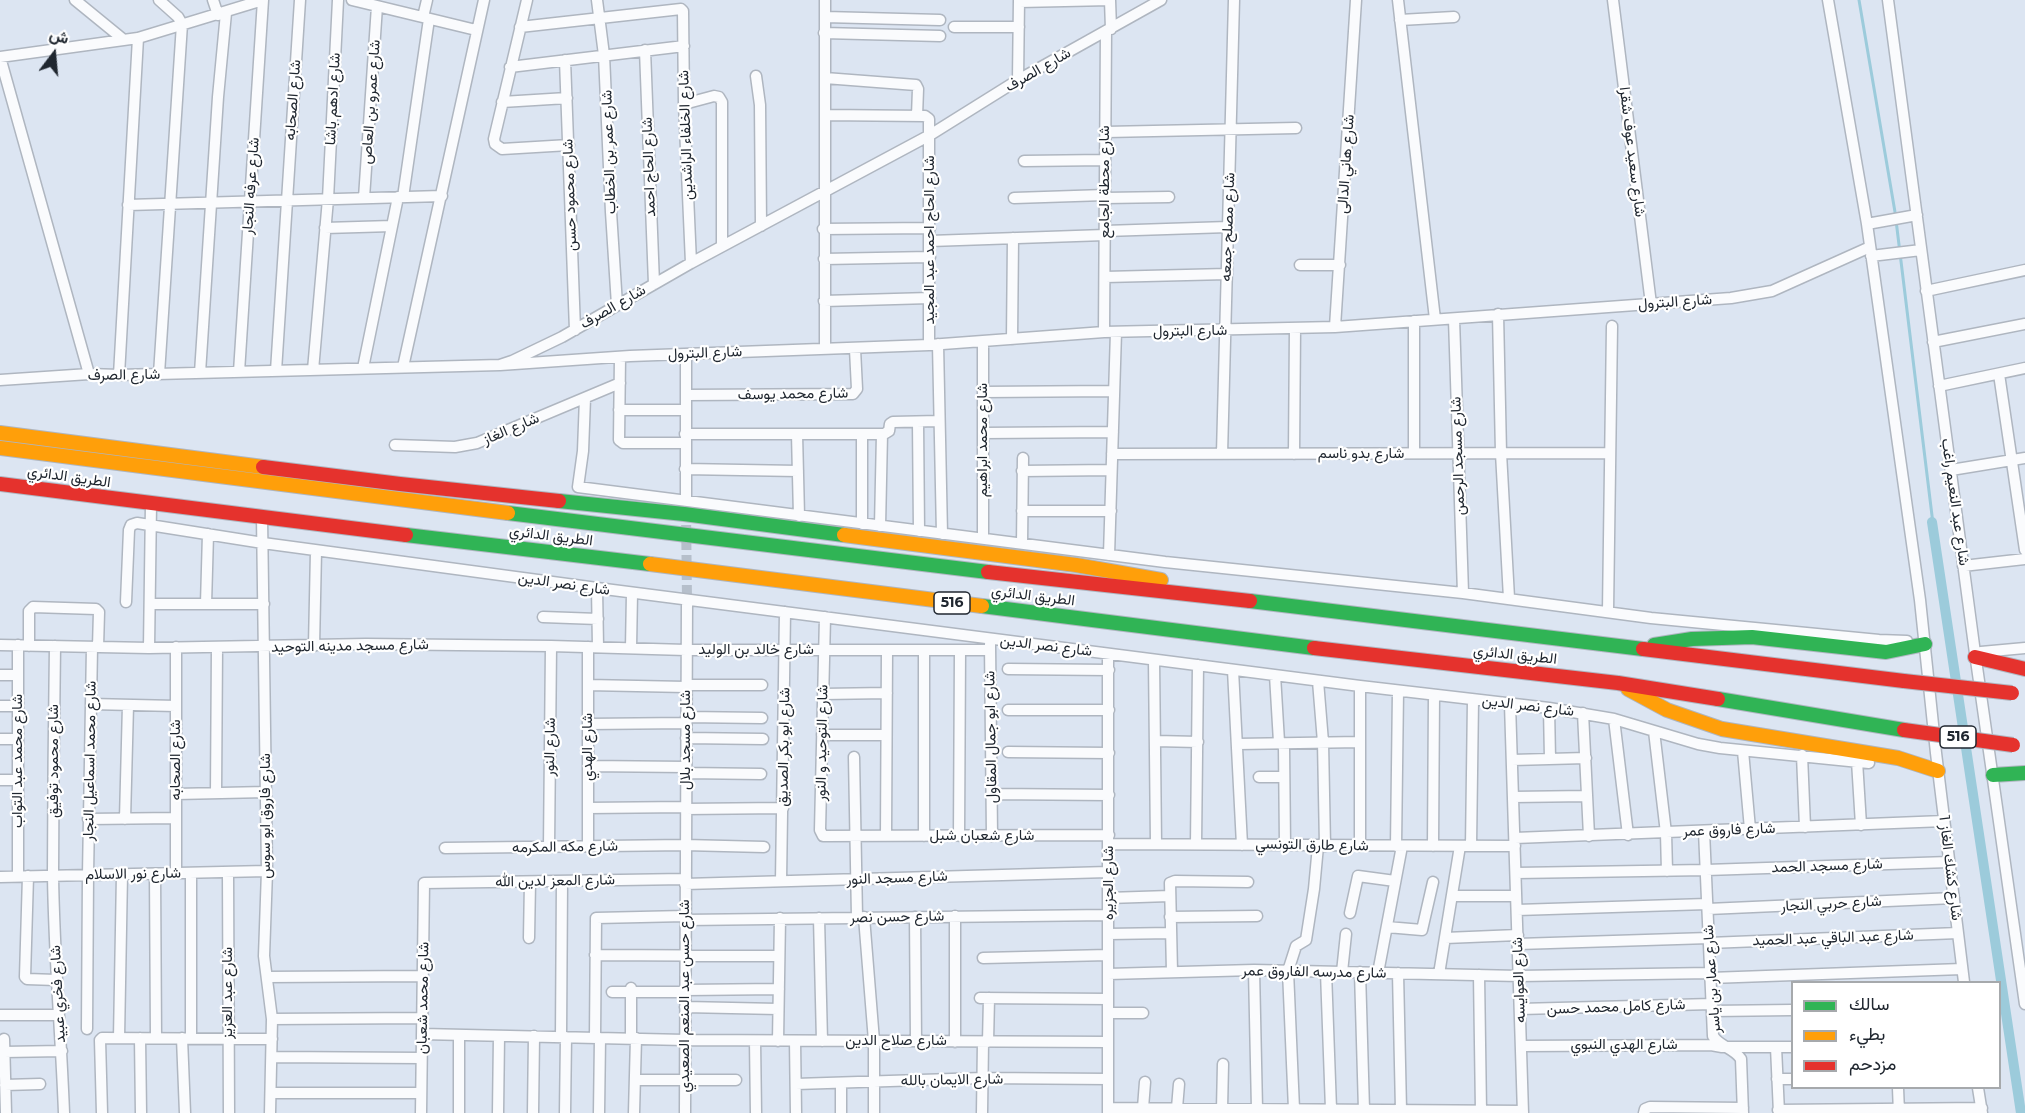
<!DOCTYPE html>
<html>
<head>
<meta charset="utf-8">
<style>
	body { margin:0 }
	#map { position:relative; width:2025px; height:1113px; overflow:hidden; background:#dce5f2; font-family:Montserrat,Vazirmatn,sans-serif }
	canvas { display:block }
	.legend { position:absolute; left:1791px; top:981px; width:210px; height:108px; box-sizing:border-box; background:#fff; border:2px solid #a6a9ac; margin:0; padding:8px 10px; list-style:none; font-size:18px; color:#202730 }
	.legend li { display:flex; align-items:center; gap:12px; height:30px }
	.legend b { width:30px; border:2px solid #a6a9ac }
	.north { position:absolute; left:24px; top:24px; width:60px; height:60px; -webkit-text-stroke:4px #fff; paint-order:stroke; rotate:16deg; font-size:16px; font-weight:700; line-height:24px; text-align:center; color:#202730 }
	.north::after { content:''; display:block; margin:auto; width:21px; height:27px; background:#202730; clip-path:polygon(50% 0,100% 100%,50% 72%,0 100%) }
</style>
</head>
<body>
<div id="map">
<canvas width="2025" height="1113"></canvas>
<ul class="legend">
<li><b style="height:8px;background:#30b455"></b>سالك</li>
<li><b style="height:8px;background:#ff9f0a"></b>بطيء</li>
<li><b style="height:8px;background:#e5322d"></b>مزدحم</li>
</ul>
<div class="north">ش</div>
</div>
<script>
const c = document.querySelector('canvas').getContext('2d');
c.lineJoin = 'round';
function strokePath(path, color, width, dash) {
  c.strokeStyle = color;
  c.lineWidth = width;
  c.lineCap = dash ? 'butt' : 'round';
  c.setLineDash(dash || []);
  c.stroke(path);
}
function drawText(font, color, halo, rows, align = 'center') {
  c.font = font + ' Montserrat,Vazirmatn,sans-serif';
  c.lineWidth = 4.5;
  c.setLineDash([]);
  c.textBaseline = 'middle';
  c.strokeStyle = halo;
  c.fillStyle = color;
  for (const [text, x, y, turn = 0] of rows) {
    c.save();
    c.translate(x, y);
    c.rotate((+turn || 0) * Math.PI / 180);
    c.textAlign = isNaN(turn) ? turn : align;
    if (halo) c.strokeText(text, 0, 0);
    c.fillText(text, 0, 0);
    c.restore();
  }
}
const stream = new Path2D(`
	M1859 0 1895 212 1934 532`);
const canal = new Path2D(`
	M1932 522 2021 1113`);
const streetTunnel = new Path2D(`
	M686 510 687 600`);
const street = new Path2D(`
	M75 0 124 40
	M213 0 218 15
	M352 0 476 30
	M527 0 494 139 495 144 502 149 569 145
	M597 0 604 55 611 212 617 305
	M1110 0 1111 29
	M1398 0 1435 319
	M1613 0 1651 304
	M1828 0 1867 224 1920 600 1936 753 1964 982
	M1888 0 1975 653 2025 1004
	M1019 2 1110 0
	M423 17 427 0
	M825 17 940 20
	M1400 20 1454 17
	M520 27 681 9 683 11 684 104 691 263
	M954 27H1019
	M824 33 940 36
	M645 50 654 284
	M0 57 89 374
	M0 57 138 38 263 0
	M565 60 575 330
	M510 67 684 46
	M756 76 760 105 761 226
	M825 78 916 85 918 89 917 116
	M1018 80 1019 0
	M502 102 567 98
	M684 104 714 96 719 97 722 102V246
	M825 115 925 116 929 119V345
	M1106 132 1296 128
	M1024 161 1105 160
	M403 197 429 19
	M364 198 377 6
	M1014 198 1105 195
	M1105 198 1169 197
	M128 205 442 196
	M1867 224 1917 215
	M325 228 392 226
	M823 229 930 228
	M1105 231 1228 227
	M930 241 1105 235
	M1871 256 1921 250
	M824 259 930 257
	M1300 265H1340
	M1105 277 1227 274
	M1926 291 2025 270
	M824 301 930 298
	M1498 314 1501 453 1509 598
	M1454 319 1463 593
	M1414 321V453
	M1335 327 1356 0
	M1104 332 1106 31
	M1012 339 1013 238
	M1933 342 2025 324
	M938 344 942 534
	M825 349V0
	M686 354V501
	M620 357 619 440 623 443H685
	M500 365 630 356 929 345 1104 332 1335 327 1731 298 1772 291 1870 247
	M403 367 484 0
	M363 368 398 197
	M313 370 328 199 338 0
	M276 371 300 0
	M239 372 263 0
	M200 373 218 97 226 13
	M159 374 182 24 178 17 159 0
	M1999 374 2025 550
	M119 375 138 38
	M0 380 89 374 119 375 500 365 512 361 562 337 691 263 930 135 1018 80 1161 0
	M1939 386 2025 368
	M983 392 1114 391
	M686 395 853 394 857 389 855 349
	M585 398 583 451 578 487 1165 562 1463 593 1651 618 1879 640 1907 641
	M619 410H685
	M918 422 919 531
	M983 433 1113 432
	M685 434H884L889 431 890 424 893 422 939 421
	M797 434 799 516
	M395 445 455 447 477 443 620 383
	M1112 454 1609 453
	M1222 454 1234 0
	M1294 454 1295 328
	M685 469 798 471
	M1951 470 2025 458
	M1022 471 1111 470
	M1022 511H1111
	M262 517 267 871 264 956 272 1019 270 1113
	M862 524V434
	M880 526 882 434
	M983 539V341
	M1022 544 1023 458
	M1109 555 1116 332
	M1963 566 2025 559
	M597 588 598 647
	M126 602 129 530 131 525 137 523 263 543 597 588 1360 686 1549 708 1614 719 1698 744 1720 748 1869 763
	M150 604H264
	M206 604 208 534
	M1608 611 1612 326
	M543 617 598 619
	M825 617 820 830 823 836 1109 835
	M990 644 992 836
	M0 645 149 648 366 644 551 646 686 650H990
	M18 645V876
	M29 646V611L33 607 96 609 99 612 98 647
	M55 646C54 722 53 799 53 875 54 955 61 1034 64 1113
	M314 646 316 551
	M176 647V873
	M149 648 151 504
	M631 648 632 593
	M1981 652 2025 648
	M1108 654V1113
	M1154 660 1156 844
	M1008 669 1109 670
	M1233 670 1242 845
	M0 675H18
	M1275 675 1279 742 1284 747 1285 845
	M1318 681 1323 742 1325 846
	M588 685 686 687
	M686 685H762
	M1360 686V846
	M823 694 887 693
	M91 704 176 706
	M1510 704 1523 1113
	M0 706H18
	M1549 708 1550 759
	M1008 710H1109
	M1583 713 1589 836
	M686 717 762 718
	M1614 719 1628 835
	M588 724 686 723
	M1654 731 1666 833 1667 871
	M822 735H886
	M686 738 763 739
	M0 739H18
	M1156 741 1198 742
	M1238 744 1360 742
	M1743 751 1750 829
	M1008 752 1109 753
	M1802 755 1805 827
	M854 757 857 917
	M1512 760 1586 758
	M1857 761 1861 825
	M588 766 686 767
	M686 773 761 774
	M1259 777H1284
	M0 780H18
	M216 793 217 647
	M176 794 266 792
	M992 794 1109 795
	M1513 797 1587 796
	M588 808 685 807
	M685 809 783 808
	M88 819 176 818
	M125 819 128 705
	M1704 831 1713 1036C1720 1047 1734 1048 1741 1059L1743 1113
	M886 836 887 650
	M924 836V650
	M959 836 960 650
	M1515 838 1944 821
	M1109 844 1515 846
	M1196 844 1198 665
	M1396 846 1398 691
	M1433 846 1434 695
	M1471 846 1473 700
	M549 847 551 646
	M588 847V647
	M445 848 685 845 764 847
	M228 872 229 1113
	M191 873V1038
	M1516 873 1706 870 1949 862
	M155 874 156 1038
	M28 876 25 977 27 979 56 980
	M0 877 267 871
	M781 881 785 612
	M685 884 1108 872
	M1452 896H1516
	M1108 898 1170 896
	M1708 909 1954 898
	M1517 910 1707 904
	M1350 913 1358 876 1395 881
	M955 916V1042
	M864 917 874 1041V1113
	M915 917 916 1041
	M1170 917 1257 916
	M819 918 822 1041
	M685 920 1108 915
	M1387 927 1422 930 1433 882
	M1108 934 1171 933
	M529 938 530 882
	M1445 938 1518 935
	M1709 943 1958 933
	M1518 944 1709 938
	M595 955 779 956
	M983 958 1108 955
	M1254 970 1257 1109
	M1172 972 1170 883 1175 881 1248 882
	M1326 972 1331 1109
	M1342 972 1346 934
	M1360 972 1364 1110
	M1378 973 1402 846
	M1398 973 1401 1110
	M1108 974 1254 970 1519 976 1710 973
	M1439 974 1460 846
	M1479 975 1481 1111
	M267 977 423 976
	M1710 978 1962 969
	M631 988V1038
	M685 990 779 989
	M612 992H685
	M980 998 1108 999
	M685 1007 778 1009
	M1520 1009 1712 1004
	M1712 1011 1792 1010
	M1108 1013H1143
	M0 1015H58
	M272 1019 422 1018
	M87 1029 88 875 92 647
	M422 1034 685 1040 1108 1042
	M459 1035V1113
	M561 1037 562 881
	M595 1037 596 918 685 916
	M119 1038 122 874
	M140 1038 141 1113
	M182 1038 185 1113
	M4 1039 6 1113
	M755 1041 756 1113
	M778 1041 780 918
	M795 1041 796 1113
	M988 1042 989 998
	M1521 1046 1711 1045 1722 1047H1792
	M1776 1047 1779 1113
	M4 1052 62 1051
	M272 1057 421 1058
	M1777 1079H1792
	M635 1080H736
	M796 1084 983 1078 1108 1079
	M5 1085 40 1084
	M1898 1088 1899 1113
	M1978 1088 1982 1113
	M271 1093H421
	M1108 1108 1523 1111
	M1143 1108 1145 1082
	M1177 1108 1179 1084
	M1222 1109 1223 1064
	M1294 1109 1288 971 1296 946 1306 940 1314 889 1318 846
	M1778 1110 1982 1108
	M102 1113 100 1040 102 1038 272 1039
	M421 1113 424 883 685 879
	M498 1113 499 1036
	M533 1113 534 1036
	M565 1113 566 1037
	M599 1113 600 1038
	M634 1113 636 1038
	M685 1113 687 600
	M841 1113V1083
	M982 1113 983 1042
	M1644 1113 1645 1109 1650 1107 1743 1108`);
const fast = new Path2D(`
	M559 501 684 514 844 535
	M508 513 988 572
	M406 535 650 564
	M1250 601 1643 649
	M982 606 1314 648
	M1654 645 1692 639 1752 637 1886 652 1925 644
	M1718 699 1904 730
	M1993 775 2025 773`);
const slow = new Path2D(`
	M0 433 263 467
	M0 448 508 513
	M844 535 1076 565 1161 580
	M650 564 982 606
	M1628 689 1667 710 1722 729 1898 758 1938 771`);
const jam = new Path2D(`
	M263 467 400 484 559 501
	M0 484 406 535
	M988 572 1250 601
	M1314 648 1618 683 1718 699
	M1643 649 1904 681
	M1975 657 2025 669`);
const jamBridge = new Path2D(`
	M1904 681 2012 693
	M1904 730 2013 745`);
const shields = [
	[952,603,36],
	[1958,737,36]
];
const shieldNames = [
	["516",952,603],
	["516",1958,737]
];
const streetNames = [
	["شارع الصرف",1038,70,-30],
	["شارع ادهم باشا",333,99,-87],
	["شارع الصحابه",293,100,-86],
	["شارع عمرو بن العاص",371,102,-86],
	["شارع الخلفاء الراشدين",686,135,-92],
	["شارع عمر بن الخطاب",609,152,-92],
	["شارع سعيد عوف شقرا",1632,152,83],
	["شارع هاني الدالى",1346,164,-86],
	["شارع الحاج احمد",649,167,-92],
	["شارع محطة الجامع",1105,182,-90],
	["شارع عرفه النجار",251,186,-86],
	["شارع محمود حسن",570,195,-92],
	["شارع مصلح جمعه",1228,227,-88],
	["شارع الحاج احمد عبد المجيد",930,240,-90],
	["شارع البترول",1675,302,-4],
	["شارع الصرف",613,307,-30],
	["شارع البترول",1190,331,-1],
	["شارع البترول",705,353,-2],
	["شارع الصرف",124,375,-1],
	["شارع محمد يوسف",793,394,-1],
	["شارع الغاز",511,429,-23],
	["شارع محمد ابراهيم",983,440,-90],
	["شارع بدو ناسم",1361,454],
	["شارع مسجد الرحمن",1458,456,-92],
	["الطريق الدائري",69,477,8],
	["شارع عبد النعيم راغب",1955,502,82],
	["الطريق الدائري",551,536,7],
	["شارع نصر الدين",564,584,8],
	["الطريق الدائري",1033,596,7],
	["شارع مسجد مدينه التوحيد",350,646,-1],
	["شارع نصر الدين",1046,646,7],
	["شارع خالد بن الوليد",756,650],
	["الطريق الدائري",1515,655,6],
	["شارع نصر الدين",1528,706,7],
	["شارع ابو جمال المقاول",991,737,-91],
	["شارع مسجد بلال",686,740,-90],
	["شارع التوحيد و النور",822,743,-89],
	["شارع النور",550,747,-89],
	["شارع الهدي",588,747,-90],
	["شارع ابو بكر الصديق",784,747,-89],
	["شارع الصحابه",176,760,-90],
	["شارع محمد عبد التواب",18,761,-90],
	["شارع محمود توفيق",54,761,-90],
	["شارع محمد اسماعيل النجار",90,761,-89],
	["شارع فاروق ابو سوس",266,816,-90],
	["شارع فاروق عمر",1729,830,-2],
	["شارع شعبان شبل",982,836],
	["شارع طارق التونسي",1312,845,1],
	["شارع مكه المكرمه",565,847,-1],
	["شارع مسجد الحمد",1827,866,-2],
	["شارع كشك الغاز 1",1950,868,83],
	["شارع نور الاسلام",133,874,-1],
	["شارع مسجد النور",897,878,-2],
	["شارع المعز لدين الله",555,881,-1],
	["شارع الجزيره",1109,883,-90],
	["شارع حربي النجار",1831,904,-3],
	["شارع حسن نصر",897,917,-1],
	["شارع عبد الباقي عبد الحميد",1833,938,-2],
	["شارع مدرسه الفاروق عمر",1314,972,1],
	["شارع عمار بن ياسر",1712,979,-94],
	["شارع العوايسه",1519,980,-92],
	["شارع عبد العزيز",228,993,-90],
	["شارع فخري عبيد",58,994,-93],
	["شارع حسن عبد المنعم الصعيدي",685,996,-90],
	["شارع محمد شعبان",423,998,-89],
	["شارع كامل محمد حسن",1616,1007,-2],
	["شارع صلاح الدين",896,1041],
	["شارع الهدي النبوي",1624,1045],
	["شارع الايمان بالله",952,1080,-1]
];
strokePath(stream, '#9ccbdb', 3);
strokePath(canal, '#9ccbdb', 10);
strokePath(streetTunnel, '#b6bfcb', 10, [10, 5]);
strokePath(street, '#afb6c0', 13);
strokePath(fast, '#afb6c0', 16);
strokePath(slow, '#afb6c0', 16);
strokePath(jam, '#afb6c0', 16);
strokePath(street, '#fafbfd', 10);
strokePath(fast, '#30b455', 14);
strokePath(slow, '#ff9f0a', 14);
strokePath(jam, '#e5322d', 14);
strokePath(jamBridge, '#afb6c0', 16, []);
strokePath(jamBridge, '#e5322d', 14);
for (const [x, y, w] of shields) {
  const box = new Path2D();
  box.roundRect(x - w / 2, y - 11, w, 22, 4.5);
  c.fillStyle = '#fff';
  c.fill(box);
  strokePath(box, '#202730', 1.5);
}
drawText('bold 14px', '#202730', null, shieldNames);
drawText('15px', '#202730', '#fff', streetNames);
</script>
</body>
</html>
